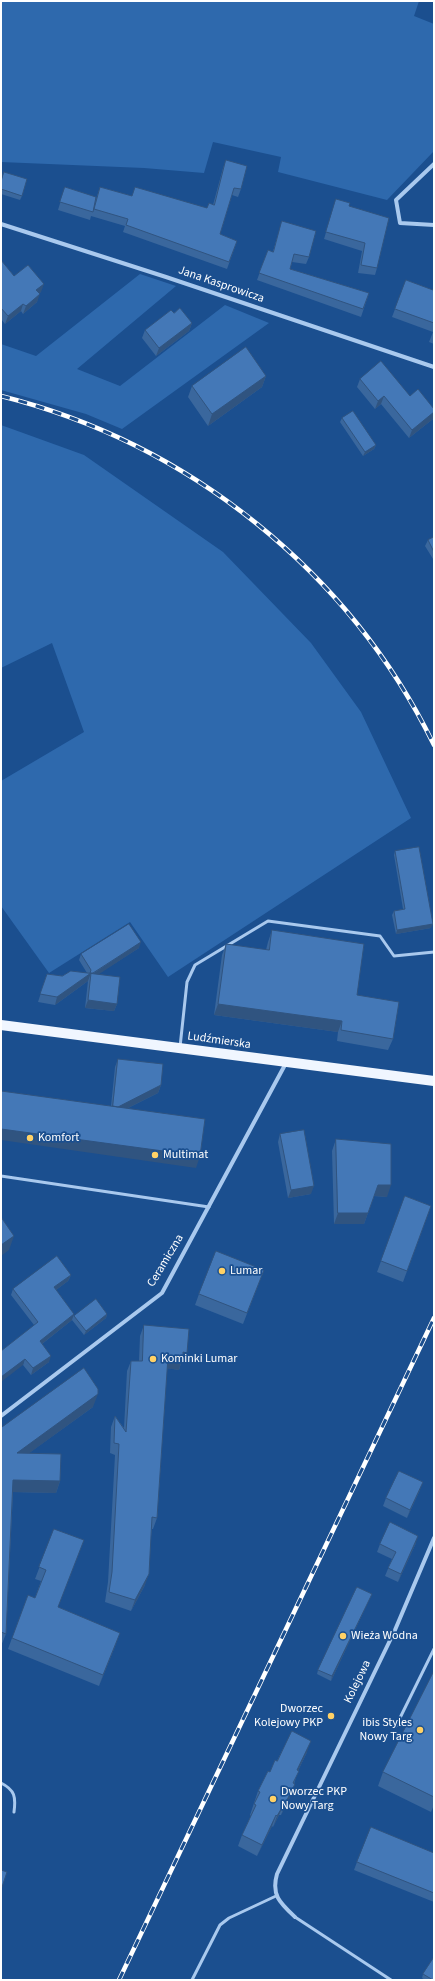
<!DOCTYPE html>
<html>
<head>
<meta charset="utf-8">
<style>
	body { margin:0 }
	#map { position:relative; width:435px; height:1981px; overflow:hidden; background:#1b4f8f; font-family:"Source Sans 3",sans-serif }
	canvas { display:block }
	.frame { position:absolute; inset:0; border:2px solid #fff; pointer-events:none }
</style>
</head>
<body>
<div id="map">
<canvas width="435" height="1981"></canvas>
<div class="frame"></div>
</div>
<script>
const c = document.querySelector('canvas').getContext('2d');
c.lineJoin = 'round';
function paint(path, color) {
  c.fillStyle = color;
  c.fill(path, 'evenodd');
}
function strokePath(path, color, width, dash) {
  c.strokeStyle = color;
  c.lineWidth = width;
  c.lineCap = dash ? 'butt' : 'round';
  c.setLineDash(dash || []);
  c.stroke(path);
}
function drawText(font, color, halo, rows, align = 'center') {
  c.font = font + ' "Source Sans 3",sans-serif';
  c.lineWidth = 3.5;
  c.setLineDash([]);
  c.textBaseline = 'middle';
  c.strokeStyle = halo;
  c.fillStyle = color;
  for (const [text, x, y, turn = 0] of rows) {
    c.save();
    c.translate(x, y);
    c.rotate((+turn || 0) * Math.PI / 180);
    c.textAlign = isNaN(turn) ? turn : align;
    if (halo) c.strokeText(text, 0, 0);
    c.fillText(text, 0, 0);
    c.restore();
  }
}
const green = new Path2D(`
	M1 1H419L414 16 434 24V151L387 200 278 172 281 157 213 142 204 173 144 168 1 162Z
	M140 274 176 286 77 369 120 386 225 305 269 323 122 429 86 414 1 390V344L36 356Z
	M1 425 84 455 223 552 311 643 361 712 411 818 168 977 130 922 49 973 1 906V781L84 732 52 643 1 668Z`);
const lane = new Path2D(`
	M180 1047 187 982 195 965 268 921 380 936 394 956 434 952
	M1 1176 209 1207
	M396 1726 434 1649
	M1 1783C15 1790 16 1797 14 1812
	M295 1917 391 1980
	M192 1980 220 1925 229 1918 276 1896`);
const street = new Path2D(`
	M434 164 396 200 400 223 434 225
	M1 224 166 277 434 367
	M1 1416 162 1293 286 1063
	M295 1917C280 1903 271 1895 277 1874L395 1630 434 1538`);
const primary = new Path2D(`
	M1 1025 434 1081`);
const rail = new Path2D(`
	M1 396C188 443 349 571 434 745
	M119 1980 434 1318`);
const wall = new Path2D(`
	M226 160 241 189 238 197 232 195 220 234 237 241 227 269 123 232 125 226 91 216 90 220 58 210 65 187 96 199 100 187 132 196 207 208 213 205 223 168Z
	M1 181 22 196 20 200 1 194Z
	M336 199 349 206 377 268 375 275 358 273 362 251 324 239Z
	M282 221 309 257 306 264 292 262 290 269 369 293 361 317 257 280 268 250 273 252Z
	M1 260 14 276 41 292 39 293 37 302 23 314 21 311 5 324 1 319Z
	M406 280 433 290 434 287V344L429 342 433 332 392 317Z
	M174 313 192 323 189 331 156 356 142 338 145 330Z
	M266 376 262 387 208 426 188 397 192 386Z
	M360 379 434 409V416L433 419 409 438 381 404 375 409 357 387Z
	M342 418 376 445 374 449 363 456 340 422Z
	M434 537V559H433L425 546 428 540Z
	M395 851 431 928 396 934 392 915 394 911 403 909 394 855Z
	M272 930 357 995 393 1039 388 1050 337 1041 338 1032 214 1015 222 955 226 944 266 950 268 942Z
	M139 948 98 974 117 1004 114 1011 85 1008 88 981 55 1005 38 1002 47 974 62 976 87 973 79 960 81 954Z
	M118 1059 161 1085 158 1093 128 1108 196 1168 111 1106 115 1067Z
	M280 1134 311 1194 288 1198 278 1142Z
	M336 1139 387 1197 374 1196 364 1224H334L332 1151Z
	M405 1196 431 1206 403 1282 377 1272Z
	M264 1270 243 1324 195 1305 199 1294Z
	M71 1275 68 1281 56 1290 74 1316 107 1314 106 1318 84 1335 72 1320 42 1344 49 1362 31 1375 23 1365 34 1325 11 1295 13 1289Z
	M144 1325 183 1363H181L179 1370 167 1368 157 1518 153 1529H152L145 1585 131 1611 105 1602 108 1582 115 1455 110 1453 111 1427 115 1416 124 1428 127 1371 131 1361H139L140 1336Z
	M93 1407 29 1453 60 1481 56 1493 13 1492 6 1634 1 1646V1428Z
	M420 1490 407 1518 383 1506 386 1498Z
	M54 1529 58 1607 116 1644 99 1686 8 1649 12 1638 35 1598 41 1581 35 1579Z
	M416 1543 398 1582 385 1576 392 1559 377 1552 380 1544Z
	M370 1598 331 1681 317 1674 318 1670Z
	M434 1671V1805L431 1812 378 1786 383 1772Z
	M307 1752 298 1771 294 1784H295L291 1795 281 1815H279L273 1827 272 1826 257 1856 238 1846 242 1835 251 1816 250 1815 258 1791 277 1761Z
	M434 1853V1902L354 1870 357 1862Z
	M423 1974 434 1980H425L422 1978Z`);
const shadedWall = new Path2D(`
	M44 284 41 292 34 298 36 290Z
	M40 294 37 302 23 314 26 306Z
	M23 304 21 311 5 324 8 316Z
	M192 323 189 331 156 356 159 348Z
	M266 376 262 387 208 426 212 414Z
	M384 396 381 404 375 409 378 401Z
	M434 412V416L433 419 409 438 412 430Z
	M376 445 374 449 363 456 365 452Z
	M433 924 431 928 396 934 397 930Z
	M141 942 139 948 90 980 91 975Z
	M91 973 88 981 55 1005 57 997Z
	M88 1000 117 1004 114 1011 85 1008Z
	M218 1004 342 1021 338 1032 214 1015Z
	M161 1085 158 1093 110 1117 112 1109Z
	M1 1129 200 1156 196 1168 1 1140Z
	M378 1185H391L387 1197 374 1196Z
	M314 1186 311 1194 288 1198 291 1190Z
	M338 1213H368L364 1224H334Z
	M14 1236 9 1250 1 1256V1245Z
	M71 1275 68 1281 52 1293 54 1287Z
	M74 1314 72 1320 38 1347 40 1341Z
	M107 1314 106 1318 84 1335 86 1331Z
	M183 1352 187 1353 183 1363H181L179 1370 164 1368 168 1357Z
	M51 1356 49 1362 31 1375 33 1368Z
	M25 1359 23 1365 1 1382V1377Z
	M98 1394 93 1407 13 1465 17 1453Z
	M13 1480 60 1481 56 1493 9 1492Z
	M423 1482 420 1490 407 1518 410 1510Z
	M418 1536 416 1543 398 1582 401 1574Z
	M149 1574 145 1585 131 1611 135 1600Z
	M372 1594 370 1598 331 1681 332 1676Z
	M120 1633 116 1644 99 1686 103 1675Z
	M311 1741 307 1752 293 1781 297 1770Z
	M295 1784 291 1795 281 1815 285 1804Z
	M284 1804 279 1815 273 1827 277 1816Z
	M276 1815 272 1826 257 1856 262 1845Z`);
const building = new Path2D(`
	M226 160 247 166 241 189 234 188 220 234 237 241 229 262 126 225 128 219 94 209 100 187 132 196 135 187 207 208 209 203 214 205Z
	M4 172 27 179 22 196 1 189V182Z
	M65 187 96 197 93 212 60 202Z
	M336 199 350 203 349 206 389 218 377 268 361 265 365 243 326 232Z
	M282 221 316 231 309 257 294 254 290 269 369 293 363 309 259 273 268 250 273 252Z
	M1 260 14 276 28 265 44 284 36 290 40 294 26 306 23 304 8 316 1 308Z
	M406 280 433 290 434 287V323L395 309Z
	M180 308 192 323 159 348 145 330 171 310 174 313Z
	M246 347 266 376 212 414 192 386Z
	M381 361 410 396 418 389 434 409V412L412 430 384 396 378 401 360 379Z
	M353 411 376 445 365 452 342 418Z
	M434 537V552L428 540Z
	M419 847 433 924 397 930 394 911 405 909 395 851Z
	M129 924 141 942 93 973H90L91 970 81 954Z
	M272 930 364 944 357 995 399 1002 393 1039 341 1030 342 1021 218 1004 226 944 269 950Z
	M71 971 120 977 117 1004 88 1000 91 973 57 997 40 994 47 974 62 976Z
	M118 1059 163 1064 161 1085 118 1107 113 1106Z
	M1 1091 205 1119 200 1156 1 1129Z
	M304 1130 314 1186 291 1190 280 1134Z
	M336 1139 391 1144V1185H378L368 1213H338Z
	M405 1196 431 1206 407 1271 381 1261Z
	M1 1217 14 1236 1 1245Z
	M216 1251 264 1270 247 1313 199 1294Z
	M57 1256 71 1275 54 1287 74 1314 40 1341 51 1356 33 1368 25 1359 1 1377V1351L38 1322 13 1289Z
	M96 1299 107 1314 86 1331 74 1316Z
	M144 1325 189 1329 187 1353 183 1352V1359L168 1357 157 1518 152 1517 149 1574 135 1600 109 1592 112 1572 119 1444 114 1443 115 1416 126 1432 131 1361H142Z
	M84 1368 98 1389V1394L17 1453 61 1454 60 1481 13 1480 6 1634 1 1632V1428Z
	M399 1471 423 1482 410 1510 386 1498Z
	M390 1522 418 1536 401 1574 388 1568 396 1552 380 1544Z
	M54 1529 84 1540 58 1607 120 1633 103 1675 12 1638 28 1595 35 1598 46 1570 39 1567Z
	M357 1587 372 1594 332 1676 318 1670Z
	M434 1671V1797L383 1772Z
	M292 1731 311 1741 297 1770 299 1771 293 1783 295 1784 285 1804H284L277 1816 276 1815 262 1845 242 1835 256 1805 254 1804 260 1792 258 1791 268 1771 270 1772 275 1760 277 1761Z
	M371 1827 434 1853V1893L357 1862Z
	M1 1870 7 1872 1 1890Z
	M434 1957V1980H433L423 1974Z`);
const markers = [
	[30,1138,4,"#ffd166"],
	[155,1155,4,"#ffd166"],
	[222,1271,4,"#ffd166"],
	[153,1359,4,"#ffd166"],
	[343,1636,4,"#ffd166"],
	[331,1716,4,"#ffd166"],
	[420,1730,4,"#ffd166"],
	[273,1799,4,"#ffd166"]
];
const streetNames = [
	["Jana Kasprowicza",221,285,19],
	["Ludźmierska",219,1041,8],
	["Ceramiczna",166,1261,-59],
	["Kolejowa",358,1682,-64]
];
const poiNames = [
	["Komfort",38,1138],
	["Multimat",163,1155],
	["Lumar",230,1271],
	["Kominki Lumar",161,1359],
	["Wieża Wodna",351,1636],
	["Dworzec",323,1709,"right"],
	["Kolejowy PKP",323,1723,"right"],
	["ibis Styles",412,1723,"right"],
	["Nowy Targ",412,1737,"right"],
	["Dworzec PKP",281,1792],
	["Nowy Targ",281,1806]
];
paint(green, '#2e69ad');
strokePath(lane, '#a9c9ee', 3);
strokePath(street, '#a9c9ee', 4);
strokePath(primary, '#f0f6ff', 10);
strokePath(rail, '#fff', 4.5);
strokePath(rail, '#1b4f8f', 3, [9]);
paint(wall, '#3a679d');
paint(shadedWall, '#305480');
paint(building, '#4478b7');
strokePath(building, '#305480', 1);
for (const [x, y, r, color] of markers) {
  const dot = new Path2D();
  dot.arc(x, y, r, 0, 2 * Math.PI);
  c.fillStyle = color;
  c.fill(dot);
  strokePath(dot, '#1b4f8f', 1.5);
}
drawText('12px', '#fff', '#1b4f8f', streetNames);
drawText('12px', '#fff', '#1b4f8f', poiNames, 'left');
</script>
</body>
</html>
